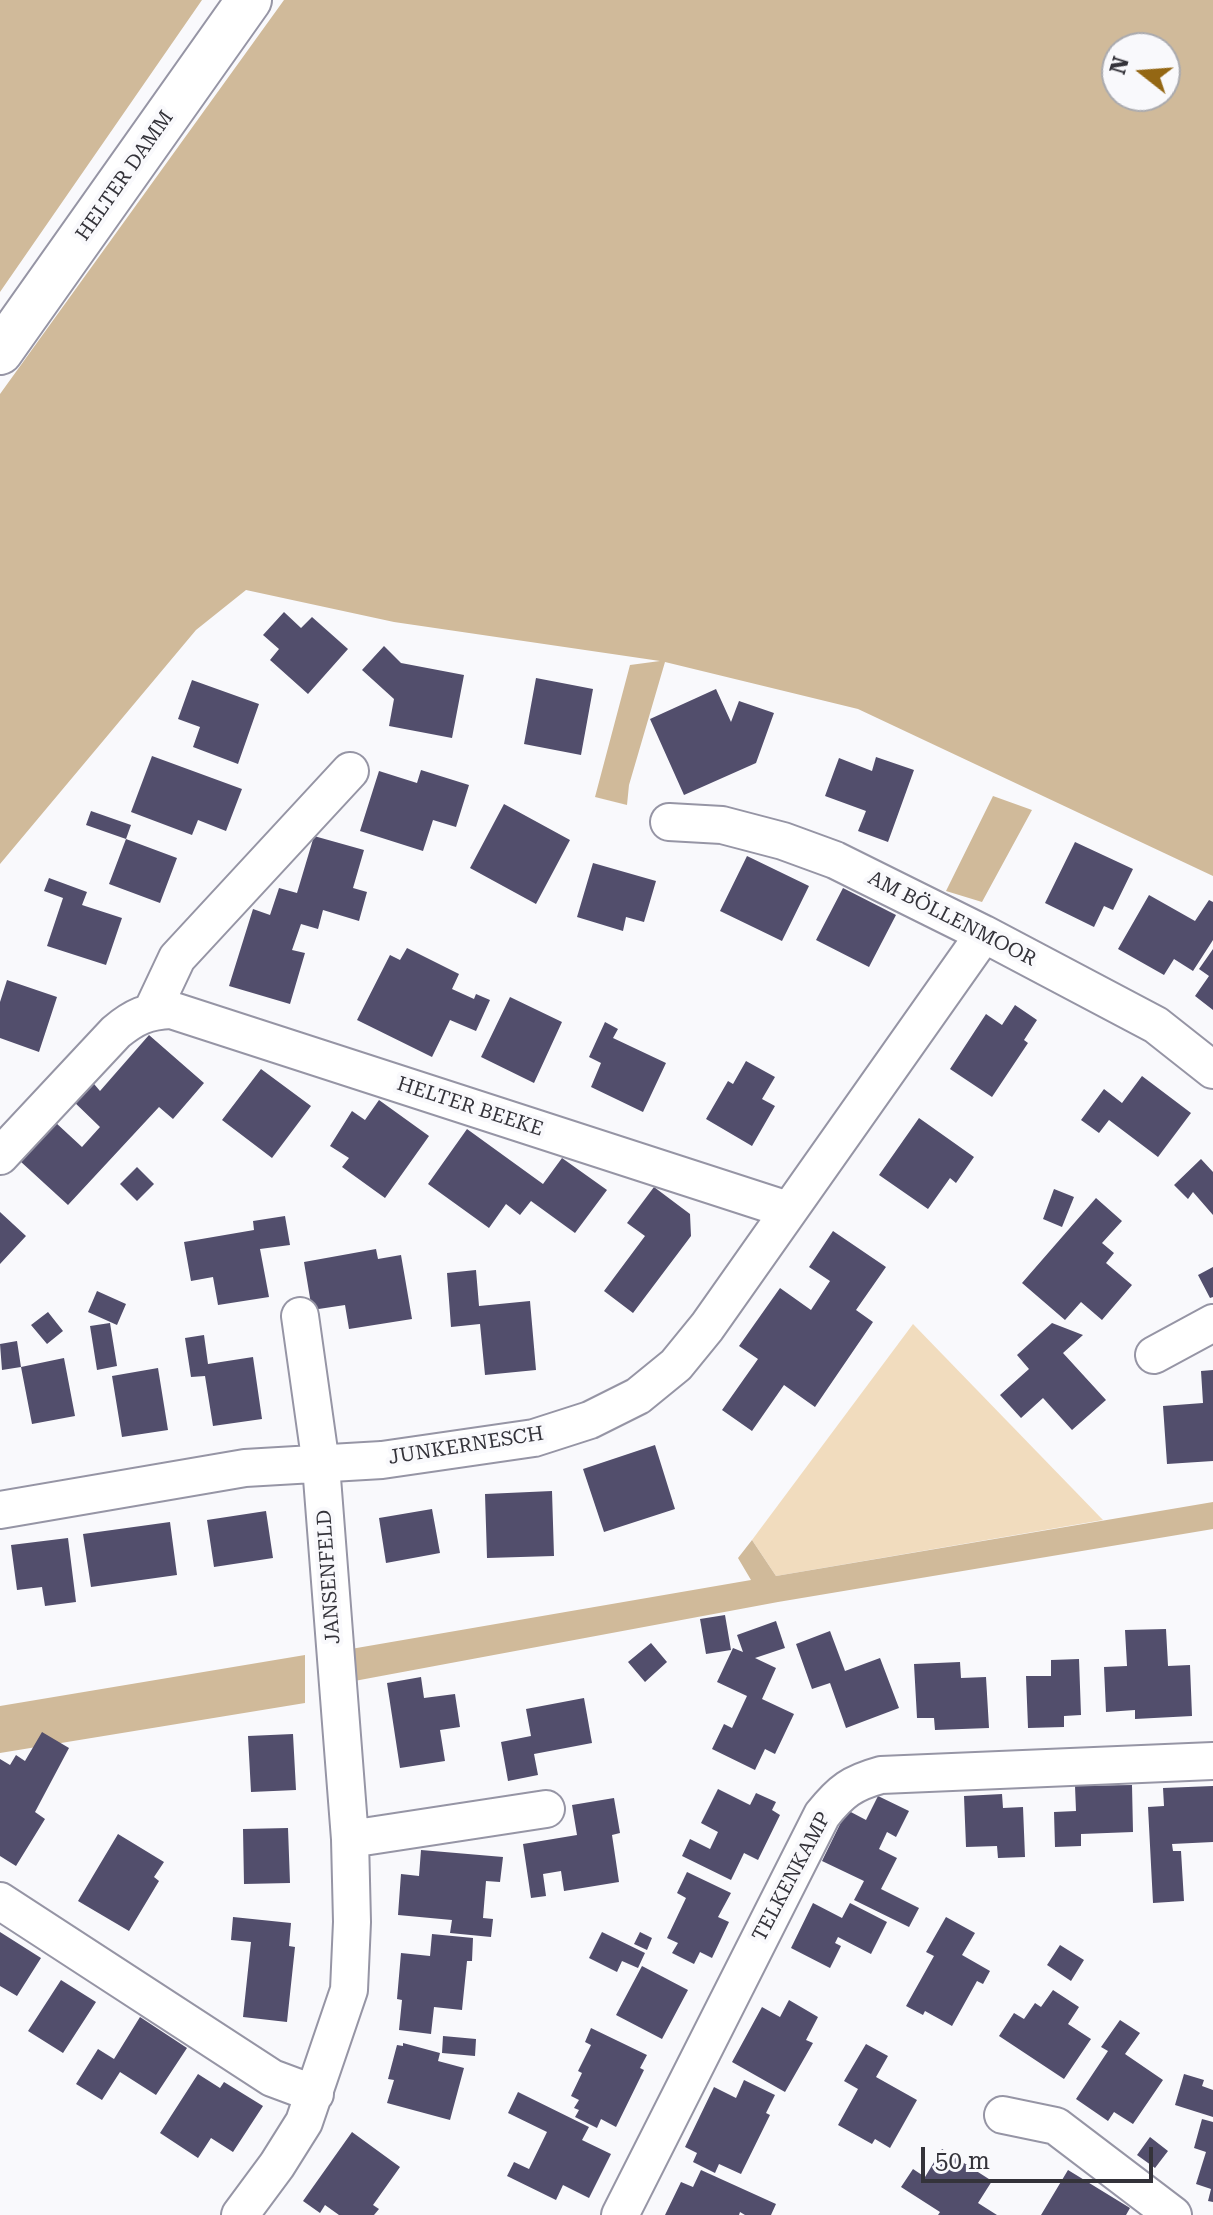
<!DOCTYPE html>
<html>
<head>
<meta charset="utf-8">
<style>
	body { margin:0 }
	#map { position:relative; width:1213px; height:2215px; overflow:hidden; background:#f9f9fc; font-family:"Roboto Serif",serif }
	canvas { display:block }
	.north { position:absolute; left:1101px; top:32px; width:80px; height:80px; box-sizing:border-box; background:#f9f9fc; border:2px solid #aaaaae; border-radius:50%; rotate:287deg; font-size:22px; font-weight:700; line-height:32px; text-align:center; color:#34333a }
	.north::after { content:''; display:block; margin:auto; width:28px; height:36px; background:#946714; clip-path:polygon(50% 0,100% 100%,50% 72%,0 100%) }
	.scale { position:absolute; left:921px; top:2147px; width:232px; height:36px; box-sizing:border-box; border:4px solid #34333a; border-top:0; padding-left:10px; font-size:24px; line-height:28px; white-space:nowrap; color:#34333a; -webkit-text-stroke:6px #f9f9fc; paint-order:stroke }
</style>
</head>
<body>
<div id="map">
<canvas width="1213" height="2215"></canvas>
<div class="north">N</div>
<div class="scale">50 m</div>
</div>
<script>
const c = document.querySelector('canvas').getContext('2d');
c.lineJoin = 'round';
function paint(path, color) {
  c.fillStyle = color;
  c.fill(path, 'evenodd');
}
function strokePath(path, color, width, dash) {
  c.strokeStyle = color;
  c.lineWidth = width;
  c.lineCap = dash ? 'butt' : 'round';
  c.setLineDash(dash || []);
  c.stroke(path);
}
function drawText(font, color, halo, rows, align = 'center') {
  c.font = font + ' "Roboto Serif",serif';
  c.lineWidth = 8;
  c.setLineDash([]);
  c.textBaseline = 'middle';
  c.strokeStyle = halo;
  c.fillStyle = color;
  for (const [text, x, y, turn = 0] of rows) {
    c.save();
    c.translate(x, y);
    c.rotate((+turn || 0) * Math.PI / 180);
    c.textAlign = isNaN(turn) ? turn : align;
    if (halo) c.strokeText(text, 0, 0);
    c.fillText(text, 0, 0);
    c.restore();
  }
}
const green = new Path2D(`
	M913 1324 1103 1520 776 1576 752 1540Z`);
const forest = new Path2D(`
	M0 0H202L0 292Z
	M284 0H1213V876L858 709 665 662 629 785 627 805 595 797 630 665 660 661 394 622 246 590 196 630 0 864V394ZM1117 48H1165V96H1117Z
	M993 796 1032 810 982 902 946 891Z
	M1213 1502V1529L778 1602 349 1682 345 1650 751 1580 738 1558 752 1540 776 1576Z
	M305 1655V1703L0 1753V1706Z`);
const building = new Path2D(`
	M284 612 301 628 312 617 348 649 308 694 270 660 279 649 263 635Z
	M384 646 401 663 464 675 452 738 389 726 394 699 362 670Z
	M536 678 593 689 581 755 524 744Z
	M192 680 259 704 238 764 193 747 200 727 178 719Z
	M716 689 731 722 739 701 774 713 756 763 684 795 650 719Z
	M152 756 242 789 226 831 198 820 192 835 131 812Z
	M876 757 914 770 888 842 858 831 866 811 825 796 839 758 872 771Z
	M421 770 469 785 456 827 433 820 423 851 360 831 379 771 417 783Z
	M504 804 570 840 536 904 470 868Z
	M91 811 131 825 126 839 86 825Z
	M314 836 364 850 353 888 367 892 359 921 323 910 318 929 301 924 292 950 305 953 290 1004 229 986 253 909 270 915 279 888 297 893Z
	M126 839 177 858 160 903 109 884Z
	M1075 842 1133 869 1113 910 1104 906 1094 927 1045 903Z
	M747 856 809 886 782 941 720 911Z
	M593 863 656 881 644 922 626 917 623 931 577 917Z
	M49 878 87 892 82 905 122 918 106 965 47 946 63 898 44 891Z
	M843 888 896 915 869 967 816 940Z
	M1149 895 1195 921 1209 900 1213 902V940L1193 971 1174 959 1164 975 1118 949Z
	M407 948 459 974 452 989 474 999 476 994 490 1000 476 1031 450 1020 432 1057 357 1020 390 955 400 960Z
	M1213 949V1010L1195 996 1209 976 1199 969Z
	M7 980 57 997 39 1052 0 1038V1002Z
	M510 997 562 1022 534 1083 481 1057Z
	M1015 1005 1037 1020 1024 1040 1028 1043 992 1097 950 1069 986 1014 1002 1025Z
	M605 1022 618 1029 613 1038 666 1063 643 1112 591 1087 601 1063 589 1057Z
	M149 1035 204 1083 173 1119 159 1107 68 1205 20 1161 55 1122 82 1147 100 1127 70 1098 89 1078 100 1091Z
	M746 1061 775 1077 762 1099 775 1106 752 1146 706 1119 728 1081 733 1084Z
	M261 1069 311 1106 272 1158 222 1120Z
	M1142 1076 1191 1113 1158 1157 1109 1120 1099 1133 1081 1120 1104 1089 1122 1103Z
	M379 1100 429 1136 385 1198 342 1167 349 1158 330 1146 352 1111 365 1120Z
	M919 1118 974 1157 956 1183 950 1178 928 1209 879 1175Z
	M467 1129 543 1184 562 1158 607 1190 575 1233 531 1201 520 1215 506 1204 489 1228 428 1184Z
	M1201 1159 1213 1172V1215L1193 1192 1188 1199 1174 1185Z
	M137 1167 154 1184 137 1201 120 1184Z
	M654 1187 690 1214 691 1236 633 1313 604 1291 645 1236 627 1223Z
	M1054 1189 1074 1197 1062 1227 1043 1219Z
	M1096 1198 1122 1221 1102 1243 1114 1253 1106 1263 1132 1285 1102 1320 1081 1302 1065 1320 1022 1283Z
	M0 1212 26 1236 0 1264Z
	M285 1216 290 1245 260 1249 269 1297 218 1305 213 1277 191 1281 184 1242 254 1230 253 1221Z
	M833 1231 886 1267 856 1310 873 1322 815 1407 784 1385 752 1431 722 1410 758 1359 739 1346 780 1288 811 1310 830 1281 809 1267Z
	M376 1249 378 1259 401 1255 412 1319 349 1329 345 1305 312 1310 304 1262Z
	M1213 1267V1297L1210 1298 1198 1275Z
	M476 1270 479 1306 530 1301 536 1370 485 1375 480 1324 451 1327 447 1273Z
	M97 1291 126 1304 117 1325 88 1312Z
	M48 1312 63 1331 47 1344 31 1325Z
	M110 1323 117 1366 97 1370 90 1326Z
	M1052 1323 1083 1335 1063 1353 1106 1400 1072 1430 1043 1398 1021 1418 1000 1395 1029 1369 1017 1355Z
	M204 1335 208 1364 253 1357 262 1419 213 1426 205 1376 191 1377 185 1338Z
	M17 1341 21 1367 64 1358 75 1416 32 1424 21 1367 2 1370 0 1344Z
	M158 1368 168 1430 122 1437 112 1376Z
	M1213 1370V1461L1167 1464 1163 1406 1203 1403 1201 1371Z
	M655 1445 675 1509 604 1532 583 1469Z
	M552 1491 554 1556 487 1558 485 1494Z
	M432 1509 440 1553 386 1563 379 1518Z
	M266 1511 273 1558 214 1567 207 1520Z
	M170 1522 177 1575 91 1587 83 1534Z
	M68 1538 76 1602 45 1606 42 1587 17 1590 11 1545Z
	M725 1615 731 1650 706 1654 700 1619Z
	M776 1621 785 1648 755 1658 776 1668 762 1699 794 1714 775 1754 765 1749 755 1770 712 1749 724 1724 732 1728 747 1696 717 1682 733 1648 743 1652 737 1635Z
	M1166 1629 1168 1666 1190 1665 1192 1716 1135 1719V1710L1106 1712 1104 1667 1127 1666 1125 1630Z
	M830 1631 845 1671 880 1658 899 1708 846 1728 830 1683 812 1689 796 1644Z
	M651 1643 667 1662 645 1682 628 1662Z
	M1079 1659 1081 1715 1064 1716V1727L1028 1728 1026 1676H1051V1660Z
	M960 1662 961 1678 986 1677 989 1728 935 1730 934 1718H917L914 1664Z
	M421 1677 424 1698 455 1694 460 1727 440 1730 445 1761 400 1768 387 1683Z
	M584 1698 592 1743 534 1754 538 1775 508 1781 501 1742 531 1736 526 1709Z
	M42 1732 69 1748 35 1812 45 1819 16 1866 0 1856V1759L10 1765 16 1755 25 1761Z
	M293 1734 296 1790 251 1792 248 1736Z
	M1132 1785 1133 1832 1081 1834V1846L1055 1847 1054 1812 1076 1811 1075 1786Z
	M1213 1786V1842L1172 1844 1173 1851H1181L1184 1901 1153 1903 1148 1807 1164 1806 1163 1788Z
	M718 1789 750 1805 756 1793 776 1802 772 1810 780 1815 758 1860 744 1853 731 1880 682 1856 690 1839 710 1849 718 1832 701 1823Z
	M1002 1794 1003 1808 1023 1807 1025 1857 998 1858 997 1846 966 1847 964 1796Z
	M878 1796 909 1811 896 1837 887 1832 879 1849 897 1858 881 1889 919 1908 909 1927 854 1900 864 1881 822 1861 847 1810 866 1820Z
	M614 1798 620 1833 612 1835 619 1882 564 1891 561 1871 543 1874 546 1896 531 1898 523 1844 577 1835 572 1805Z
	M288 1828 290 1883 244 1884 243 1829Z
	M118 1834 164 1862 154 1877 159 1881 129 1931 78 1901Z
	M421 1850 503 1857 500 1882 486 1881 483 1918 493 1919 491 1937 450 1933 452 1920 398 1915 401 1874 419 1876Z
	M687 1872 731 1893 718 1917 729 1922 712 1958 700 1952 694 1964 672 1953 678 1943 667 1938 686 1898 677 1893Z
	M813 1903 842 1918 850 1903 887 1922 871 1954 838 1937 835 1943 841 1946 830 1968 791 1948Z
	M233 1917 291 1923 289 1946 295 1947 287 2022 243 2017 251 1942 231 1940Z
	M946 1917 975 1933 962 1955 990 1971 983 1984 977 1981 952 2026 925 2011 923 2015 906 2006 934 1956 926 1952Z
	M0 1932 41 1958 17 1996 0 1986Z
	M602 1932 645 1953 638 1968 622 1961 617 1972 589 1958Z
	M640 1932 652 1938 647 1950 634 1944Z
	M432 1934 473 1938 472 1961H467L462 2010 434 2007 431 2034 399 2030 402 2000 397 1999 401 1953 430 1956Z
	M1060 1945 1084 1960 1071 1981 1047 1965Z
	M642 1966 688 1990 662 2039 616 2015Z
	M61 1980 96 2002 63 2053 28 2031Z
	M1053 1990 1079 2007 1068 2024 1091 2039 1064 2079 999 2036 1014 2013 1024 2019 1035 2003 1041 2007Z
	M789 2000 818 2017 806 2040 813 2043 785 2092 732 2062 762 2007 780 2017Z
	M140 2017 187 2048 156 2095 120 2072 102 2100 76 2084 98 2049 114 2059Z
	M1120 2020 1140 2033 1125 2054 1163 2080 1133 2124 1114 2112 1108 2121 1076 2099 1108 2051 1101 2047Z
	M591 2028 647 2055 640 2068 644 2070 616 2127 601 2119 597 2128 575 2117 579 2110 574 2108 579 2100 571 2096 582 2073 578 2071 591 2045 585 2042Z
	M443 2036 476 2039 475 2056 442 2053Z
	M403 2043 440 2053 438 2061 464 2068 450 2120 387 2103 394 2080 388 2079 397 2045 403 2046Z
	M866 2044 888 2056 876 2077 917 2100 890 2148 875 2139 872 2144 838 2125 858 2089 844 2081Z
	M198 2074 220 2088 224 2082 263 2106 233 2152 211 2138 198 2158 160 2133Z
	M1184 2074 1204 2080 1202 2086 1213 2090V2117L1175 2105Z
	M744 2080 775 2095 766 2113 770 2115 741 2174 719 2164 715 2173 693 2162 697 2153 685 2147 714 2087 736 2098Z
	M518 2092 589 2127 582 2140 611 2154 589 2198 563 2185 556 2200 507 2176 514 2162 529 2169 547 2132 508 2113Z
	M1202 2119 1213 2122V2202L1208 2201 1211 2189 1196 2184 1206 2152 1194 2148Z
	M352 2132 400 2167 373 2205 379 2209 374 2215H339L325 2205 320 2213 303 2201Z
	M1150 2137 1168 2151 1155 2168 1137 2155Z
	M942 2149 992 2181 978 2203 997 2215H938L940 2212 901 2187 913 2169 925 2177Z
	M701 2170 776 2204 771 2215H745L740 2212 739 2215H665L681 2182 693 2187Z
	M1068 2170 1130 2208 1126 2215H1041Z`);
const street = new Path2D(`
	M669 822 722 825 783 841 835 860 984 934 1156 1025 1213 1070
	M152 1011 177 958 350 771
	M0 1156 116 1032C134 1017 147 1011 171 1010L788 1210
	M1154 1355 1213 1323
	M0 1510 245 1468 382 1460 534 1438 590 1420 638 1396 676 1365 707 1327 984 934
	M350 1839 546 1809
	M0 1901 272 2078 315 2094
	M1003 2115 1056 2126 1173 2215
	M240 2215 277 2165 304 2122 349 1990 352 1922 350 1839 321 1465 300 1316
	M620 2215 822 1815C841 1791 852 1783 881 1775L1213 1761`);
const secondary = new Path2D(`
	M0 352 249 0`);
const streetNames = [
	["HELTER DAMM",125,176,-55],
	["AM BÖLLENMOOR",952,919,27],
	["HELTER BEEKE",470,1107,18],
	["JUNKERNESCH",466,1446,-9],
	["JANSENFELD",329,1577,-94],
	["TELKENKAMP",792,1877,-62]
];
paint(green, '#f1dcbe');
paint(forest, '#d0ba9a');
paint(building, '#524e6c');
strokePath(street, '#9695a5', 40);
strokePath(secondary, '#9695a5', 48);
strokePath(street, '#fff', 36);
strokePath(secondary, '#fff', 44);
drawText('20px', '#34333a', '#f9f9fc', streetNames);
</script>
</body>
</html>
